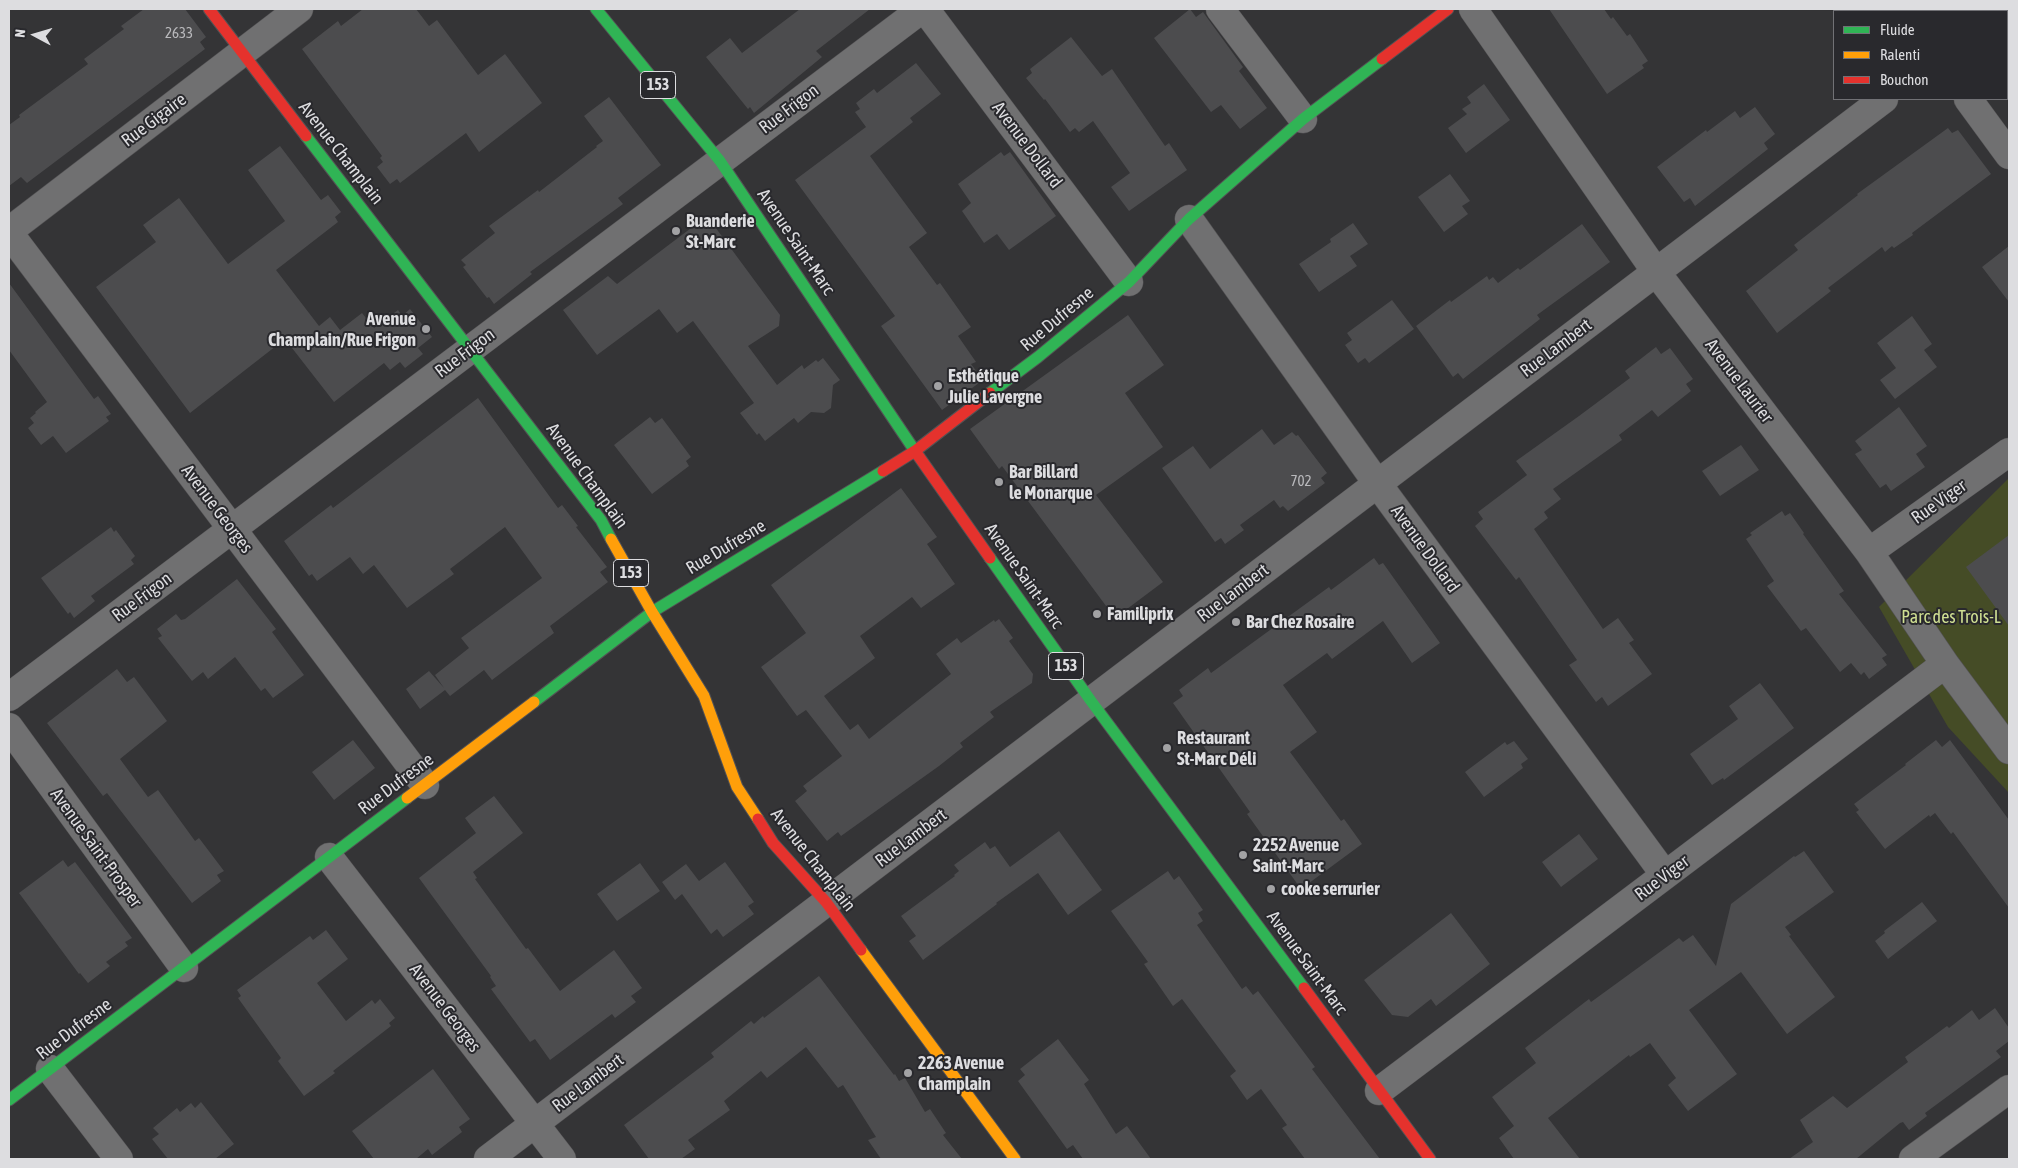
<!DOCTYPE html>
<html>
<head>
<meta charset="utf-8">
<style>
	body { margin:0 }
	#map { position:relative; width:2018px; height:1168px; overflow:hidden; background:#343436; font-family:"Asap Condensed",sans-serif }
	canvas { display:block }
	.frame { position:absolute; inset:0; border:10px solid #dddde0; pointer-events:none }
	.legend { position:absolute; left:1833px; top:10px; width:175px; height:90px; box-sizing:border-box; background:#29292d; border:1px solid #717175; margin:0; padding:6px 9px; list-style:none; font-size:15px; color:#dddde0 }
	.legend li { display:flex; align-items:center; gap:10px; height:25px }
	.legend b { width:25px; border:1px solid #717175 }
	.north { position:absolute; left:10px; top:10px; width:50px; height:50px; -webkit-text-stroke:4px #29292d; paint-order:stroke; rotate:276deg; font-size:14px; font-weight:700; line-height:20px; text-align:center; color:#dddde0 }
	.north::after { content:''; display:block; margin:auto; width:18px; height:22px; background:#dddde0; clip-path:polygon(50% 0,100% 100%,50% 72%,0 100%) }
</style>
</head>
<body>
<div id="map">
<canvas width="2018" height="1168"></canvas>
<div class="frame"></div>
<ul class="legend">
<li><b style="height:6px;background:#30b455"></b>Fluide</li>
<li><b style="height:6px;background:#ff9f0a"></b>Ralenti</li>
<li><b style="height:6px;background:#e5322d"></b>Bouchon</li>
</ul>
<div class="north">N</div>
</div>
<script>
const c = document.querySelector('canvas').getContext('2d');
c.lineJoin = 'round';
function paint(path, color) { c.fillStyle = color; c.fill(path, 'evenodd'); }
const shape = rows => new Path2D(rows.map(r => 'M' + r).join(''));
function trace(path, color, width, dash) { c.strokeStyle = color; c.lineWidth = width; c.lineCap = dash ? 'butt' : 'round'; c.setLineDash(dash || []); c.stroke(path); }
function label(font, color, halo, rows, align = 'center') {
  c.font = font + ' "Asap Condensed",sans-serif'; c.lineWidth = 4; c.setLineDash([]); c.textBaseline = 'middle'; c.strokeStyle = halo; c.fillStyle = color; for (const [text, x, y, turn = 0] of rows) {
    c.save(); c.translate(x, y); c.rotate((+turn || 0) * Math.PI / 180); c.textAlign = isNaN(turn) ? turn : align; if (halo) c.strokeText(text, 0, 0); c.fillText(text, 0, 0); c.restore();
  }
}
const green = shape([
	[2009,478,2009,793,1948,727,1879,607]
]);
const building = shape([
	[144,9,185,9,206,37,200,42,205,49,27,183,21,177,9,186,9,125,20,117,19,115,88,64,84,59,124,29,121,26],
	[363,9,416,9,429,26,437,20,478,75,505,54,542,103,479,152,466,133,400,183,397,179,390,184,377,167,383,162,380,158,382,156,302,49,338,21,341,26],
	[800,9,870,9,816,51,822,57,754,113,750,107,748,109,706,57,730,38,742,53],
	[1190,9,1196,17,1203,12,1243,67,1239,71,1267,108,1240,129,1221,105,1211,112,1154,38],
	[1549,9,1604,9,1611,19,1613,17,1627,36,1630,34,1648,61,1642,65,1644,68,1607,94],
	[1071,37,1102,76,1112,69,1165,146,1169,143,1187,170,1129,211,1111,187,1130,173,1093,121,1079,132,1075,128,1070,132,1045,99,1044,100,1026,78,1032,73,1030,69],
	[916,63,941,94,910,118,913,122,870,156,927,233,909,247,937,285,940,283,971,327,958,336,976,362,971,364,983,380,942,410,881,326,895,316,795,180,866,127,855,112,860,109,856,103,874,89,877,93],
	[1484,84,1510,120,1466,153,1448,128,1467,114,1462,109,1471,103,1467,97],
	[609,97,661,165,618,198,623,204,530,272,532,274,494,304,489,297,487,298,463,267,466,265,461,260,495,233,489,226,538,190,539,192,597,147,596,146,603,141,584,116],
	[1755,107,1775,134,1764,143,1768,149,1695,206,1690,198,1684,202,1657,167,1706,130,1707,132,1735,111,1740,118],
	[1948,128,1952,133,1958,130,1991,174,1912,233,1913,235,1894,248,1892,246,1885,252,1882,247,1828,288,1831,291,1777,333,1746,291,1798,250,1794,245,1858,195,1857,194],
	[280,146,321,200,328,195,341,212,335,217,338,222,276,270,319,326,330,317,340,330,362,313,374,328,398,310,402,316,410,309,432,337,418,348,423,354,405,368,400,362,390,370,384,363,334,402,285,339,190,413,96,287,156,242,143,225,179,198,228,264,285,221,248,170],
	[1001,152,1004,156,1010,152,1056,216,1009,250,997,234,984,243,962,211,971,203,958,184],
	[1450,174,1470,201,1462,206,1468,214,1444,232,1418,197],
	[707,216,780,315,779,326,748,346,777,385,802,365,804,369,816,360,818,362,823,358,840,380,833,385,831,408,824,413,811,412,798,423,794,418,765,441,759,433,757,435,740,413,754,403,693,321,677,333,659,309,597,355,563,310,608,276,617,284],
	[1353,223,1368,244,1350,256,1357,266,1319,292,1299,264,1331,242,1330,239],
	[1582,224,1610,262,1537,315,1540,319,1463,379,1458,373,1453,377,1416,326,1450,300,1451,302,1487,276,1489,280,1493,277,1498,283,1518,268,1520,270],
	[2009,246,2009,302,1982,267],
	[9,283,94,399,98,396,111,414,106,417,109,421,66,453,53,436,41,445,28,428,34,423,30,418,36,413,35,412,47,402,9,350],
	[1392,300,1414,329,1369,363,1365,358,1358,363,1345,345,1352,340,1347,333],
	[1128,315,1164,365,1125,393,1163,447,1096,495,1163,582,1115,618,1002,466,999,469,970,429],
	[1912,316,1932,344,1924,350,1937,367,1895,399,1880,380,1896,368,1877,343],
	[1656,347,1661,354,1670,348,1693,379,1686,384,1691,391,1658,417,1652,410,1619,435,1622,440,1553,489,1561,499,1544,512,1548,518,1534,529,1603,629,1618,618,1634,640,1629,643,1652,674,1608,706,1602,697,1596,702,1569,665,1577,660,1519,577,1516,580,1475,526,1483,519,1478,512,1527,475,1516,461,1579,416,1630,378,1625,371],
	[478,398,558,508,562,505,578,526,576,527,607,567,600,572,608,582,550,626,554,633,492,680,484,670,450,696,445,690,420,709,406,689,429,671,444,688,435,675,469,648,461,638,542,578,505,527,450,569,454,574,407,608,374,565,363,574,350,557,317,581,312,574,309,576,284,541,331,505,333,508],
	[1899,407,1927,446,1916,454,1925,467,1891,491,1886,484,1880,488,1855,454,1862,450,1855,441],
	[650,417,655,423,662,418,691,457,686,461,689,466,652,494,614,445],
	[1262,429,1274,445,1292,432,1296,436,1298,435,1327,473,1321,478,1325,483,1288,511,1283,506,1280,508,1274,500,1240,525,1244,530,1225,544,1221,538,1215,542,1162,468,1193,446,1210,469],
	[1741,445,1759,470,1720,496,1702,471],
	[901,488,937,537,927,544,955,584,921,608,912,597,860,636,875,658,824,696,850,730,858,724,869,739,951,674,936,654,957,638,961,643,994,620,995,622,999,619,1013,638,1009,641,1033,674,1032,683,990,712,994,717,960,743,963,747,939,766,841,836,838,832,827,841,795,801,807,791,803,786,842,756,806,710,797,716,761,667,806,633,771,585],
	[1782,511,1785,516,1790,513,1804,533,1803,534,1844,591,1839,594,1887,655,1882,658,1887,665,1869,679,1864,672,1861,675,1851,663,1840,672,1806,628,1801,631,1767,586,1774,581,1746,539,1752,535,1750,533],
	[111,527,114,532,116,530,135,556,131,560,134,564,91,596,95,601,74,618,70,612,68,614,41,578],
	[2009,535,2009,626,1966,567],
	[1374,558,1379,565,1383,563,1440,643,1412,663,1383,621,1332,659,1327,653,1283,685,1317,732,1290,752,1341,821,1344,819,1362,844,1301,889,1247,814,1250,812,1173,703,1183,696,1179,690,1208,668,1211,673,1329,587,1331,590],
	[237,579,276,629,272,632,304,675,273,698,265,688,261,691,235,657,208,679,203,672,192,681,158,638,162,636,157,629,176,614,181,620,185,619],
	[117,669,127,682,134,677,167,721,120,759,148,797,158,790,195,841,199,838,224,871,217,875,221,881,192,903,107,793,103,796,47,723],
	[1760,683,1794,728,1724,780,1723,778,1712,785,1690,754,1738,719,1729,706],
	[353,740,375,768,334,800,312,772],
	[1936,740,1942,747,1950,740,2009,820,2009,908,1953,832,1951,834,1935,813,1930,817,1929,815,1885,849,1856,812,1859,810,1854,804,1906,765,1905,764],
	[1514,741,1528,759,1521,764,1523,768,1484,797,1465,772,1505,742,1507,745],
	[494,796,523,833,473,872,477,878,475,879,526,949,528,948,560,991,614,950,642,988,631,996,636,1002,615,1018,612,1014,550,1060,535,1039,530,1042,491,989,496,986,490,977,491,976,419,878,476,833,465,818],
	[1059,831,1102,890,1068,915,1038,873,996,903,997,904,923,960,909,941,916,936,901,916,955,876,954,875,959,871,954,865,985,842,990,849,995,846,1010,867],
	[1579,834,1598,859,1561,887,1542,862],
	[1804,851,1834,892,1785,927,1791,935,1789,936,1835,997,1787,1034,1741,972,1689,1010,1737,1074,1688,1111,1668,1085,1676,1078,1650,1043,1630,1057,1629,1055,1548,1118,1580,1159,1514,1159,1499,1138,1514,1126,1492,1097,1536,1063,1525,1048,1589,999,1591,1002,1679,938,1683,942,1693,935,1716,966,1731,904,1794,856,1795,857],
	[63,860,68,867,75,862,132,938,125,942,128,946,106,962,110,966,88,983,80,973,79,974,19,893],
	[725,862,754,902,748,906,754,914,723,937,717,929,711,934,682,894,675,900,662,882,686,864,699,881],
	[640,863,660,891,617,921,597,894],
	[1168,871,1174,880,1179,876,1203,910,1198,913,1203,921,1197,925,1242,989,1246,986,1253,995,1258,991,1315,1067,1312,1069,1380,1159,1305,1159,1282,1128,1287,1125,1261,1089,1247,1100,1230,1076,1236,1071,1182,999,1173,1006,1144,964,1148,962,1111,911],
	[1922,902,1937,921,1888,959,1875,941,1885,933,1884,931],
	[1451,913,1490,964,1436,1006,1431,999,1408,1017,1392,1015,1364,980],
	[326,930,348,959,317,983,346,1021,372,1000,375,1004,380,999,395,1018,389,1023,391,1026,333,1071,335,1073,304,1096,278,1061,281,1058,238,998,241,996,237,990,310,936,313,940],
	[819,976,894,1075,895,1074,899,1081,905,1078,925,1112,930,1109,946,1133,943,1135,962,1159,881,1159,868,1140,876,1137,843,1085,838,1088,806,1047,767,1078,761,1071,724,1101,730,1110,688,1140,695,1149,681,1159,649,1159,624,1125,714,1057,711,1053,751,1021,754,1024,763,1016,764,1018],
	[1995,1008,2009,1028,2009,1041,1996,1051,2001,1057,1925,1113,1927,1116,1909,1130,1903,1122,1900,1123,1856,1159,1789,1159,1813,1142,1800,1120,1833,1096,1847,1108,1908,1062,1905,1057,1947,1026,1949,1028,1972,1010,1979,1020],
	[1058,1039,1089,1080,1084,1084,1116,1134,1127,1126,1151,1159,1083,1159,1073,1145,1067,1149,1018,1081,1025,1075,1020,1069],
	[433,1069,470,1119,459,1127,462,1132,432,1155,428,1149,416,1159,374,1159,352,1131],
	[201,1102,234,1144,215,1159,168,1159,152,1139,159,1134,153,1128,177,1108,180,1112,191,1103,195,1108]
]);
const street = shape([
	[925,9,1129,282],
	[1220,9,1303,119],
	[1473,9,1656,272,1869,552,1945,664,2009,750],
	[1903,9,1905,11],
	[1999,11,2002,9],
	[1968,99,2009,155],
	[1189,219,1377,483,1665,875],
	[9,231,299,9],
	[9,233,425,785],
	[1869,552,2009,452],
	[9,697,922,9],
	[9,727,184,968],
	[329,857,562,1159],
	[50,1069,119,1159],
	[1379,1091,1945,664],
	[488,1159,1884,99],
	[1913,1159,2009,1089]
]);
const fast = shape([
	[596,9,720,161,915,451],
	[306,136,601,520,611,539],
	[990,393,1038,357,1129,282,1189,219,1303,119,1382,59],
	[990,558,1091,701,1304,988],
	[534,702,652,612,883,471],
	[9,1100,407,798]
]);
const slow = shape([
	[611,539,652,612,704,696,737,787,758,819],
	[407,798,534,702],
	[861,950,1015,1159]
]);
const jam = shape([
	[209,9,306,136],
	[1382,59,1448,9],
	[915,451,990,558],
	[883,471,915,451,990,393],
	[758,819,773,843,826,902,861,950],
	[1304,988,1430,1159]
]);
const markers = [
	[676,231,5,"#a2a2a4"],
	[426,329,5,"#a2a2a4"],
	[938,386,5,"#a2a2a4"],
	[999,482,5,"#a2a2a4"],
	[1097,614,5,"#a2a2a4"],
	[1236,622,5,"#a2a2a4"],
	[1167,748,5,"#a2a2a4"],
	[1243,855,5,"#a2a2a4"],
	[1271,889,5,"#a2a2a4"],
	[908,1073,5,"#a2a2a4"]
];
const numberNames = [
	["2633",179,33],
	["702",1301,481]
];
const shields = [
	[658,85,35],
	[631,573,35],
	[1066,666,35]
];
const shieldNames = [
	["153",658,85],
	["153",631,573],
	["153",1066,666]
];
const streetNames = [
	["Rue Frigon",789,109,-37],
	["Rue Gigaire",154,120,-37],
	["Avenue Dollard",1027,145,53],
	["Avenue Champlain",341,153,52],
	["Avenue Saint-Marc",796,242,56],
	["Rue Dufresne",1057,319,-40],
	["Rue Lambert",1556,348,-37],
	["Rue Frigon",465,353,-37],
	["Avenue Laurier",1739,381,53],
	["Avenue Champlain",587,476,54],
	["Rue Viger",1939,502,-35],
	["Avenue Georges",217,509,53],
	["Rue Dufresne",726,547,-31],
	["Avenue Dollard",1425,549,54],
	["Avenue Saint-Marc",1024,576,55],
	["Rue Lambert",1233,593,-37],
	["Rue Frigon",142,597,-37],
	["Rue Dufresne",396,784,-37],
	["Rue Lambert",911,838,-37],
	["Avenue Saint-Prosper",96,848,54],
	["Avenue Champlain",813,860,52],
	["Rue Viger",1662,878,-37],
	["Avenue Saint-Marc",1307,963,54],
	["Avenue Georges",445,1008,53],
	["Rue Dufresne",74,1029,-37],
	["Rue Lambert",588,1083,-37]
];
const poiNames = [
	["Buanderie",686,221],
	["St-Marc",686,242],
	["Avenue",416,319,"right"],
	["Champlain/Rue Frigon",416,340,"right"],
	["Esthétique",948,376],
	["Julie Lavergne",948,397],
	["Bar Billard",1009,472],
	["le Monarque",1009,493],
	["Familiprix",1107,614],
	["Bar Chez Rosaire",1246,622],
	["Restaurant",1177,738],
	["St-Marc Déli",1177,759],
	["2252 Avenue",1253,845],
	["Saint-Marc",1253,866],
	["cooke serrurier",1281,889],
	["2263 Avenue",918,1063],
	["Champlain",918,1084]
];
const parkNames = [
	["Parc des Trois-L",1951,617]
];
paint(green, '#454c26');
paint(building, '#4c4c4e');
trace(street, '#535254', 29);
trace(fast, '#535254', 13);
trace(slow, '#535254', 13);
trace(jam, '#535254', 13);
trace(street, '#707071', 28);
trace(fast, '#30b455', 11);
trace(slow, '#ff9f0a', 11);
trace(jam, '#e5322d', 11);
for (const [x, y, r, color] of markers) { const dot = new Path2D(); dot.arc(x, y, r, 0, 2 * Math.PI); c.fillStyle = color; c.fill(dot); trace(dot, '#29292d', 2); }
label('15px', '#b9b9bc', null, numberNames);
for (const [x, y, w] of shields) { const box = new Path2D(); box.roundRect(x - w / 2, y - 13.5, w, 27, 4); c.fillStyle = '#29292d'; c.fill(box); trace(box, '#dddde0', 1); }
label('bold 16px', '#dddde0', null, shieldNames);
label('18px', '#dddde0', '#29292d', streetNames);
label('bold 18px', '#dddde0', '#29292d', poiNames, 'left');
label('18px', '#cfdf92', '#29292d', parkNames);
</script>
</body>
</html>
